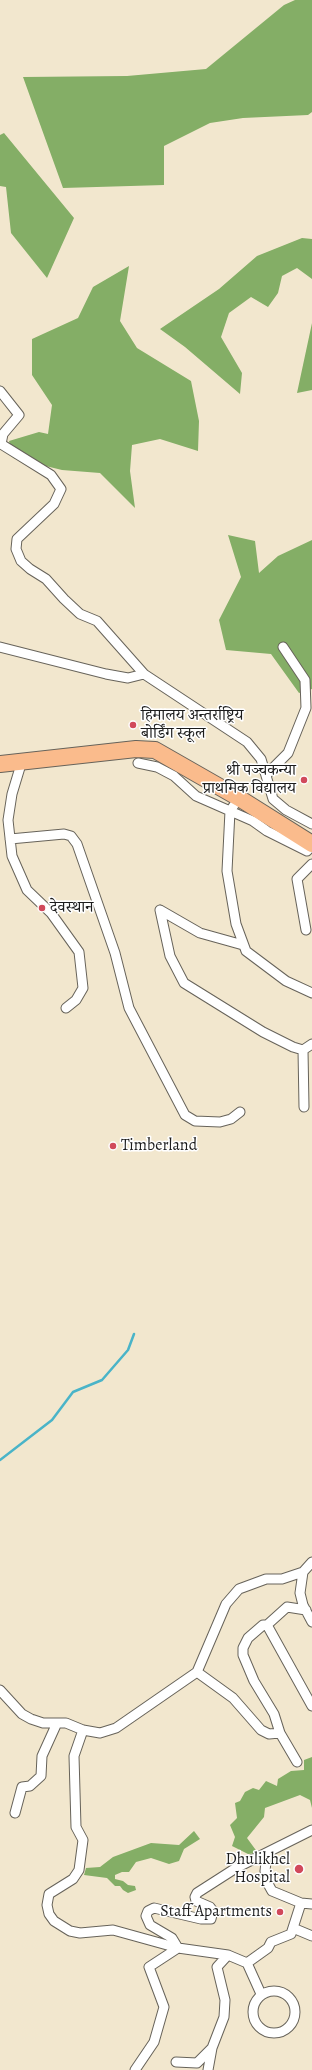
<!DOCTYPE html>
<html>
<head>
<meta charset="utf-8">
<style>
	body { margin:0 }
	canvas { display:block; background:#f2e7ce }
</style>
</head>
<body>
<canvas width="312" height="2070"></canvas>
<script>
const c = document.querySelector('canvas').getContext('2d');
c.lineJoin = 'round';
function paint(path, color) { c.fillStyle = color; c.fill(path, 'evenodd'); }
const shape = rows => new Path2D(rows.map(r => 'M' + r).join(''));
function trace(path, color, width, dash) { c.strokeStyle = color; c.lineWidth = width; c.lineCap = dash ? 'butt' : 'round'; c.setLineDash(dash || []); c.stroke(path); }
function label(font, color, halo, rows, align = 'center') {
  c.font = font + ' Alegreya,"Noto Serif Devanagari",serif'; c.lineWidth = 3; c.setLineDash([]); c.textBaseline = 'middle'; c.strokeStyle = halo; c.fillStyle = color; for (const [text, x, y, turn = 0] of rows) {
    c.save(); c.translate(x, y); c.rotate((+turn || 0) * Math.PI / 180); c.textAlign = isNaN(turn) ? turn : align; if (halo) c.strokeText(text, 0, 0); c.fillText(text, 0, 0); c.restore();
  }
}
const forest = shape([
	[295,0,312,0,312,112,308,115,243,118,210,123,164,146,164,185,63,188,23,77,127,76,206,69,284,5],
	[4,133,74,218,47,278,11,233,6,187,0,186,0,135],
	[302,238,312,239,312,279,297,268,282,276,278,293,268,307,251,297,229,313,221,337,242,373,240,394,185,347,160,329,219,289,257,256],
	[129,266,120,321,137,348,191,381,199,421,198,451,160,439,132,445,130,471,135,508,100,473,62,470,13,458,9,441,39,432,48,434,52,405,32,375,32,339,78,318,93,287],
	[312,323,312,390,297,393],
	[228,535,255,541,259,573,278,556,312,540,312,689,299,693,271,654,226,650,219,620,241,577],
	[312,1757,312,1808,310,1800,300,1795,265,1808,264,1817,247,1838,258,1853,248,1854,232,1846,235,1837,230,1825,237,1818,235,1803,240,1801,245,1792,253,1788,259,1790,266,1781,277,1786,278,1779,291,1771,304,1770,304,1760],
	[194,1831,200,1839,184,1849,179,1861,169,1864,151,1858,136,1862,129,1872,122,1872,115,1875,115,1879,123,1881,128,1885,135,1886,136,1890,128,1893,123,1890,120,1886,115,1886,107,1878,84,1875,86,1868,100,1867,113,1857,151,1843,179,1845]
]);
const stream = shape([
	[0,1460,52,1420,73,1392,102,1380,128,1350,134,1334]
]);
const street = shape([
	[0,391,19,415,3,434,1,444,51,475,61,489,54,504,17,539,16,549,21,561,30,569,46,579,64,599,80,614,97,621,144,674,247,742,261,759,273,799,286,810,312,824],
	[0,647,106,674,128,678,144,674],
	[22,761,12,794,8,820,12,856,27,890,51,913,79,952,83,988,76,1000,66,1008],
	[138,763,157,767,174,776,196,796,253,821,267,831,307,851,312,846],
	[267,774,288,753,306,708,305,680,283,647],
	[239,798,230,811,227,871,236,924,246,951,286,981,312,993],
	[10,839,64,834,71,836,77,844,115,953,129,1008,185,1115,195,1121,220,1122,231,1119,240,1112],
	[160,910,170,956,184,983,263,1032,293,1047,303,1050],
	[160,910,200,933,243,945],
	[306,930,297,879,312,864],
	[304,1107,303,1050,312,1044],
	[303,1572,300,1593,303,1605,312,1622],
	[267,1625,312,1706],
	[197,1672,233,1698,261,1730,269,1734,280,1733],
	[0,1690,22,1714,31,1719,43,1723,66,1723,83,1730,100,1733,116,1728,197,1672,226,1604,239,1589,266,1579,282,1579,303,1572,312,1562],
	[83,1730,74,1756,76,1827,83,1840,79,1870,73,1879,49,1894,47,1905,49,1914,54,1921,70,1931,80,1933,113,1930,178,1948],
	[297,1762,280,1733,274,1714,254,1681,243,1655,243,1648,248,1638,263,1625,267,1625,287,1607,306,1610],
	[15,1813,22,1787,30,1786,41,1776,42,1756,57,1723],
	[267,1853,265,1871,267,1882,272,1891,301,1903,312,1904],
	[293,1928,312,1936],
	[247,1963,268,1948,271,1942,291,1934,301,1903],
	'253 2012a21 21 0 1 1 42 0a21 21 0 1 1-42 0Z',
	[261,1994,247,1963,228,1955,178,1948,172,1938,150,1925,146,1916,148,1911,154,1908,201,1919,211,1919,213,1911,210,1907,196,1901,195,1897,197,1893,236,1868,312,1830],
	[176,2062,197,2063,212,2048],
	[135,2070,154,2042,164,2007,149,1967,178,1948],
	[208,2070,212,2048,224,2017,225,2000,217,1967,228,1955]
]);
const highway = shape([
	[0,764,136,749,155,750,239,798,312,844]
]);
const markers = [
	[133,725,4,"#d1495b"],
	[304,780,4,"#d1495b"],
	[42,908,4,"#d1495b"],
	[113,1146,4,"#d1495b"],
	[299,1869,5,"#d1495b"],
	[280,1912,4,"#d1495b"]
];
const poiNames = [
	["हिमालय अन्तर्राष्ट्रिय",141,716],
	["बोर्डिंग स्कूल",141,734],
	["श्री पञ्चकन्या",296,771,"right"],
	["प्राथमिक विद्यालय",296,789,"right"],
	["देवस्थान",50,908],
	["Timberland",121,1146],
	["Dhulikhel",290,1860,"right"],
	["Hospital",290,1878,"right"],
	["Staff Apartments",272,1912,"right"]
];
paint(forest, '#84ae66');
trace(stream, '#4ab4c8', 2.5);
trace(street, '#67635a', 11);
trace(highway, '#67635a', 18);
trace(street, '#fff', 9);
trace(highway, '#fabb8c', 16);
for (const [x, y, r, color] of markers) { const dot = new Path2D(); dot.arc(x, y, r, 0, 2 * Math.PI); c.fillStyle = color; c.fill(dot); trace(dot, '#fff', 1.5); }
label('16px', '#1c1c1c', '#fff', poiNames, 'left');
</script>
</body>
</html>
